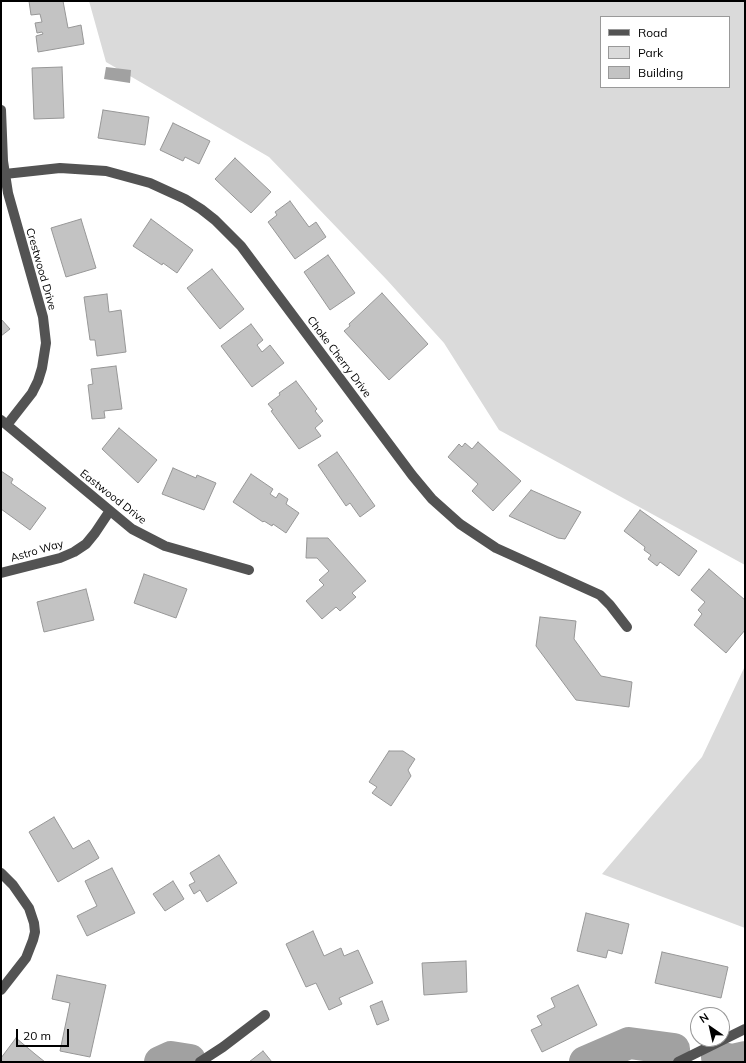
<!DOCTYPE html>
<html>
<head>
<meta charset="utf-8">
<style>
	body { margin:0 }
	#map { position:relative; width:746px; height:1063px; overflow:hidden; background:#fff; font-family:Mulish,sans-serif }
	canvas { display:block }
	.frame { position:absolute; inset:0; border:2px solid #000; pointer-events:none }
	.legend { position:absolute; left:600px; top:16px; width:130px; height:72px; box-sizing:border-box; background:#fff; border:1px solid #999; margin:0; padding:5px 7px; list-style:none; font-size:12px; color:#000 }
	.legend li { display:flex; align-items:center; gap:8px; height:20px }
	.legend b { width:20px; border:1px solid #999 }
	.north { position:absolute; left:690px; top:1007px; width:40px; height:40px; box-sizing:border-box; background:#fff; border:1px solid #999; border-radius:50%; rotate:326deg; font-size:11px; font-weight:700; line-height:16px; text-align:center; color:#000 }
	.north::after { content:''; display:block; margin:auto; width:14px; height:18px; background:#000; clip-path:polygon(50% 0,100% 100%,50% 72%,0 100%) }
	.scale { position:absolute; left:16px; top:1029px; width:53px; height:18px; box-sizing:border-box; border:2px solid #000; border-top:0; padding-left:5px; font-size:12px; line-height:14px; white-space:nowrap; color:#000; -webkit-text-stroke:3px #fff; paint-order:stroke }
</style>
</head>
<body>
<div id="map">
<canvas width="746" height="1063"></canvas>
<div class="frame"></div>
<ul class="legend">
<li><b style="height:5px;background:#535353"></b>Road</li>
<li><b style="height:11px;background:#dadada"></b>Park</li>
<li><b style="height:11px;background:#c3c3c3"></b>Building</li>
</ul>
<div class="north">N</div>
<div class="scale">20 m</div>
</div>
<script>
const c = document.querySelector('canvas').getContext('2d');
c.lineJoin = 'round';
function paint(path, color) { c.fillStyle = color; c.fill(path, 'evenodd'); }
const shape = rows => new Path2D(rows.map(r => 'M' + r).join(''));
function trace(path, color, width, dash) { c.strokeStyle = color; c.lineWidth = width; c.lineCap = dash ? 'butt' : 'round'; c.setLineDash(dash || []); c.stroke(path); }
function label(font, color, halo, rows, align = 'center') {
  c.font = font + ' Mulish,sans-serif'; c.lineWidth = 3; c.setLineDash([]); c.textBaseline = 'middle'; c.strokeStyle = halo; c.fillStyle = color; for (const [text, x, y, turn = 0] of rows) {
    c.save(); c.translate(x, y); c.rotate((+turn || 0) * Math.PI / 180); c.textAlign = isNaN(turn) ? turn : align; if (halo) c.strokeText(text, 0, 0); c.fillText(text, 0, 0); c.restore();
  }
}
const green = shape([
	[89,1,745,1,745,565,499,430,444,343,387,280,269,157,106,62],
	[601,17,729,17,729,87,601,87],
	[745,666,745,928,602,874,702,757]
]);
const water = shape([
	[106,67,131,70,130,83,104,79]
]);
const river = shape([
	[717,1057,732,1060,745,1057],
	[160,1062,171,1057,190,1060],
	[585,1062,629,1043,674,1049]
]);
const building = shape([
	[29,1,63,1,68,28,81,25,84,44,38,52,36,36,43,34,42,32,37,33,35,23,42,22,40,14,31,15,29,1],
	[62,67,64,118,34,119,32,68,62,67],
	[103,110,149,117,145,145,98,138,103,110],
	[173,123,210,141,199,164,185,157,183,161,160,150,173,123],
	[235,158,271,192,251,213,215,179,235,158],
	[290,201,309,227,316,222,326,237,295,259,268,222,277,215,275,212,290,201],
	[81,219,96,268,66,277,51,228,81,219],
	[151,219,193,250,177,273,163,263,162,265,133,246,151,219],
	[328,255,355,293,330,310,304,272,328,255],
	[212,269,244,309,220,329,187,288,212,269],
	[382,293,428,344,389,380,344,331,350,326,349,324,382,293],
	[107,294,109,312,121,310,126,352,97,356,95,340,90,340,84,297,107,294],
	[1,319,10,329,1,336,1,319],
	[251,324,263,340,257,345,262,352,270,345,284,363,252,387,221,346,251,324],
	[116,366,122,409,104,411,105,418,92,419,88,385,93,384,91,369,116,366],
	[296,381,317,409,315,411,323,421,315,428,321,436,299,449,271,411,273,410,268,404,280,395,279,393,296,381],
	[119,428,157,460,138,483,102,449,119,428],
	[478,442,521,481,493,511,472,491,478,484,448,457,459,444,462,447,465,443,472,449,478,442],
	[337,452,375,506,360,517,350,503,346,506,318,465,337,452],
	[173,468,196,478,197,475,216,483,204,510,162,494,173,468],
	[1,471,13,479,11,483,46,508,30,530,1,509,1,471],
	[251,474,273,489,270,494,276,498,279,493,288,499,286,504,299,513,286,533,273,524,272,526,264,521,263,522,233,502,251,474],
	[531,490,581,512,565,539,558,538,509,516,531,490],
	[640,510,697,551,679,576,660,562,657,566,648,559,651,555,644,550,645,547,624,531,640,510],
	[307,538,328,538,366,581,352,593,356,597,340,611,336,607,322,619,306,601,324,585,319,580,329,571,317,558,306,558,307,538],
	[709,569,745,600,745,630,726,653,694,625,702,614,698,610,705,602,691,590,709,569],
	[144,574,187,589,176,618,134,603,144,574],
	[86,589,94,620,44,632,37,602,86,589],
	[540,617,576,621,574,639,601,676,632,682,629,707,576,700,536,646,540,617],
	[389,751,403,751,415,759,408,770,411,776,391,806,372,793,377,787,369,782,389,751],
	[54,817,73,849,89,840,99,858,58,882,29,832,54,817],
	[219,855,237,883,207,902,200,890,194,894,189,885,195,882,190,873,219,855],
	[112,868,135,913,87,936,77,916,97,906,85,881,112,868],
	[173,881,184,899,165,911,153,894,173,881],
	[586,913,629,924,622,954,608,950,606,958,577,951,586,913],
	[313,931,324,956,341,948,344,956,358,950,373,983,339,998,342,1004,329,1010,316,983,306,987,286,944,313,931],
	[662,952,728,967,721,998,655,983,662,952],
	[466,961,467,992,424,995,422,963,466,961],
	[57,975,106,985,90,1057,60,1051,70,1003,52,999,57,975],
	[578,985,597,1025,542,1052,531,1030,542,1025,537,1016,555,1007,551,998,578,985],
	[382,1001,389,1020,377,1025,370,1006,382,1001],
	[16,1038,35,1054,45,1062,1,1062,1,1058,16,1038],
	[263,1051,272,1062,249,1062,263,1051]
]);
const minor = shape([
	[1,110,3,161,8,193,43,317,46,343,42,368,38,381,32,393,7,425],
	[5,174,60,168,106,171,150,183,185,199,201,209,215,220,241,246,412,475,432,499,460,524,496,548,600,595,610,605,627,627],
	[1,420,132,529,165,546,249,570],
	[1,573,60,558,74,552,86,544,95,533,109,512],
	[1,873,13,885,29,908,34,923,35,932,33,940,26,958,1,990],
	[200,1062,223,1047,265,1015],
	[678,1062,745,1029]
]);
const streetNames = [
	["Crestwood Drive",41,269,74],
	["Choke Cherry Drive",339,357,53],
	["Eastwood Drive",113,497,38],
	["Astro Way",37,551,-16]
];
paint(green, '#dadada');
paint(water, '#a1a1a1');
trace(river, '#a1a1a1', 32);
paint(building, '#c3c3c3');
trace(building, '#979797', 1);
trace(minor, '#535353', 10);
label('11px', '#000', '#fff', streetNames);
</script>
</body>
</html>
